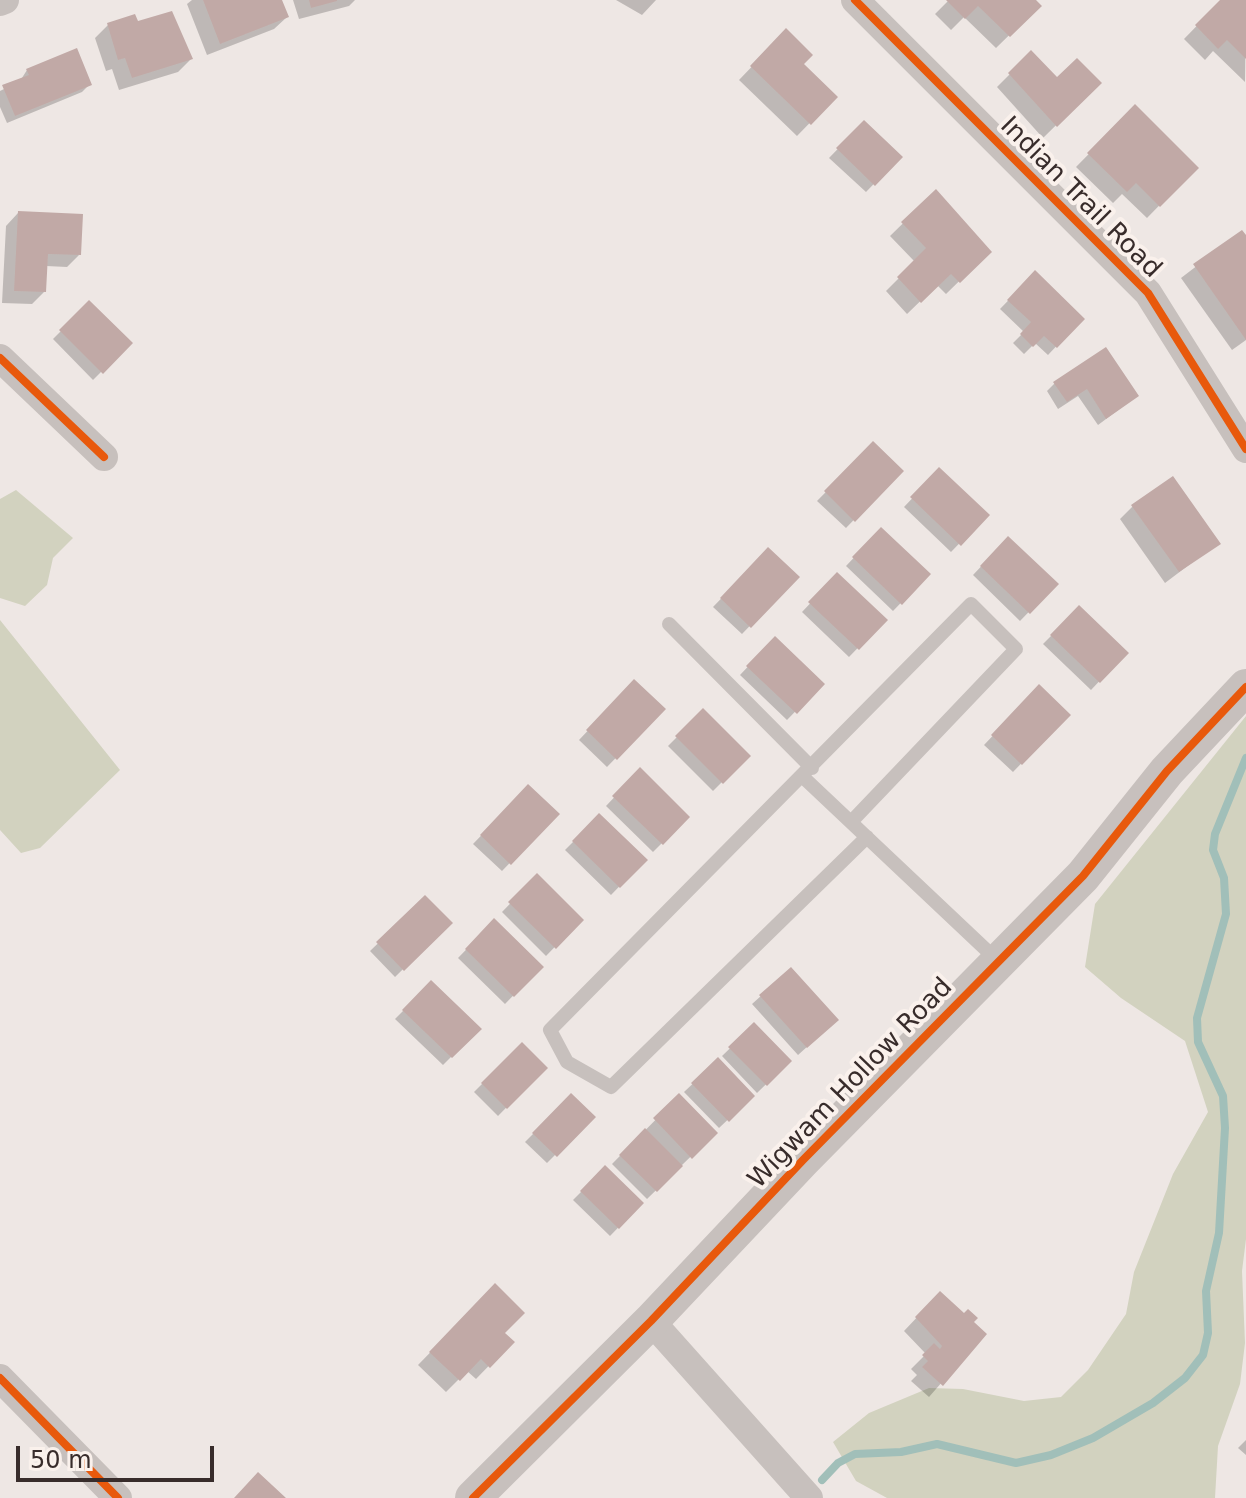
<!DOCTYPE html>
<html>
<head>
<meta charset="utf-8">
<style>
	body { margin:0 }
	#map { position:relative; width:1246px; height:1498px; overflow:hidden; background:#eee7e4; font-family:"DejaVu Sans",sans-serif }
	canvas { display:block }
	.scale { position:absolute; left:16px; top:1446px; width:198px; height:36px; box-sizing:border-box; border:4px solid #382c2b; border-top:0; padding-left:10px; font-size:24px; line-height:28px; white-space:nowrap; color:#382c2b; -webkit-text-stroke:6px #faf1ec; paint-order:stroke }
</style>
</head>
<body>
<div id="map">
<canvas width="1246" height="1498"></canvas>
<div class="scale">50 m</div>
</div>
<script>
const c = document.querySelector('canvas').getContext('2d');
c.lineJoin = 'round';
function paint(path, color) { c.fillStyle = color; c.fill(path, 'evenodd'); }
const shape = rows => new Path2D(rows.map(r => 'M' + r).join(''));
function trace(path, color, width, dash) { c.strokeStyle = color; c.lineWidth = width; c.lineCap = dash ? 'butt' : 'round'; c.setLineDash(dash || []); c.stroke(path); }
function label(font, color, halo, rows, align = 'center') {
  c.font = font + ' "DejaVu Sans",sans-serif'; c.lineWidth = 8; c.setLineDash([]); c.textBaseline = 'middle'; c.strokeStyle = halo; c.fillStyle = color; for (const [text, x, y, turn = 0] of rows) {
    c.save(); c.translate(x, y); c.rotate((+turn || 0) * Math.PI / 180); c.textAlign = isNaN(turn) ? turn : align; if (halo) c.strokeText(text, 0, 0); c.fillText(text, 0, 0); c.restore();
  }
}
const green = shape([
	[16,490,73,538,53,558,47,585,25,606,0,598,0,499],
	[0,620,120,770,40,848,21,853,0,830],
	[1246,716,1246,1239,1242,1271,1245,1343,1240,1384,1218,1446,1215,1498,887,1498,856,1481,833,1442,869,1413,929,1388,963,1389,1024,1401,1061,1397,1088,1370,1126,1314,1134,1272,1173,1174,1208,1112,1185,1041,1121,998,1085,967,1095,904]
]);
const shadow = shape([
	[192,0,280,0,287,17,274,29,207,55,187,4],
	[293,0,355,0,349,6,299,19],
	[616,0,656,0,642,15],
	[949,0,1033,0,1039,6,996,48,964,17,951,30,935,14],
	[1222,0,1246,0,1245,82,1213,51,1205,60,1184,39],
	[134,17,136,24,191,59,178,72,119,90,112,69,106,71,95,38,108,25],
	[786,31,801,64,835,97,797,136,739,80],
	[1031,53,1057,80,1099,83,1043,138,997,87],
	[27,70,90,84,82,92,7,123,0,107,0,91,20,81],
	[1135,107,1196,168,1147,218,1122,194,1113,203,1076,167],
	[864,122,900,157,866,192,829,158],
	[935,192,989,252,946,294,937,285,907,314,886,291,915,262,890,236],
	[18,213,79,255,67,267,46,266,44,292,32,304,2,303,6,226],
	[1241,232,1246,239,1246,340,1232,350,1181,278],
	[1035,273,1082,319,1048,355,1035,343,1024,354,1013,343,1024,332,1000,309],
	[89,303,130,343,93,380,53,339],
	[1055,383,1137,396,1098,425,1078,396,1058,409,1047,391],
	[873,444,901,471,846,528,817,501],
	[939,470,987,515,951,552,904,507],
	[1133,506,1218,543,1165,583,1120,519],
	[881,529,928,575,893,611,846,566],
	[1008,538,1056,584,1020,621,973,575],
	[768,550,797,577,742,634,713,607],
	[837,575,885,620,849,657,802,612],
	[1079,608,1126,653,1091,690,1043,644],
	[775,638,822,684,787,720,740,675],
	[634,682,663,709,607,767,579,740],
	[1039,687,1068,715,1013,772,984,745],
	[703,711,748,756,713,791,668,746],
	[640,770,688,817,653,852,606,806],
	[528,787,557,814,502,871,473,844],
	[599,816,645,860,611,895,565,850],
	[537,876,581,920,546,956,502,912],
	[425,898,450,923,395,977,370,951],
	[494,921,541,967,505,1004,458,958],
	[791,969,828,1028,798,1055,752,1004],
	[431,983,479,1029,443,1065,395,1019],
	[754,1025,790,1061,757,1093,722,1056],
	[522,1044,545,1068,498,1116,474,1092],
	[718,1060,753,1096,719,1128,684,1092],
	[571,1096,593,1117,547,1163,525,1142],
	[679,1096,715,1133,647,1199,612,1164],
	[605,1168,642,1203,610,1236,573,1200],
	[495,1286,502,1333,512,1342,476,1379,467,1371,446,1392,418,1365],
	[940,1293,984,1334,929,1397,911,1381,917,1375,911,1369,926,1354,904,1331],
	[1246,1440,1246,1455,1238,1448]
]);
const stream = shape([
	[822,1480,838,1463,855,1454,901,1452,937,1444,1016,1463,1051,1455,1093,1438,1153,1403,1185,1378,1203,1355,1208,1333,1206,1291,1219,1233,1225,1128,1223,1096,1198,1042,1197,1018,1226,914,1224,878,1213,850,1215,834,1246,758]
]);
const building = shape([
	[203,0,282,0,289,17,220,44],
	[309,0,337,0,337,1,311,8],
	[946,0,1036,0,1042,6,1010,37,978,6,965,19],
	[1220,0,1246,0,1246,59,1227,40,1218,49,1195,25],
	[172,11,193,59,132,78,125,58,118,60,107,23,135,14,138,21],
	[786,28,813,55,804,64,838,97,811,125,750,66],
	[77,48,92,85,15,116,2,85,29,75,26,69],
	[1031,50,1057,77,1077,58,1102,83,1057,127,1008,73],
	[1135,104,1199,168,1160,207,1136,183,1127,192,1087,153],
	[864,120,903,157,875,186,836,148],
	[936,189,992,252,960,283,951,274,921,303,897,277,926,248,901,222],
	[18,211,83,214,81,255,48,254,46,292,14,291],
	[1242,230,1246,235,1246,340,1193,264],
	[1035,270,1085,319,1057,348,1044,336,1033,347,1020,334,1031,322,1007,300],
	[89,300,133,343,103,374,59,330],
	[1106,347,1139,396,1106,419,1087,389,1067,402,1053,382],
	[873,441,904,471,855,522,824,491],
	[939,467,990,515,961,546,910,497],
	[1173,476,1221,544,1179,572,1131,505],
	[881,527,931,574,902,605,852,557],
	[1008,536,1059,584,1030,614,980,566],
	[768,547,800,577,751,628,720,598],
	[837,572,888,620,859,650,808,602],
	[1079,605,1129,653,1100,683,1050,635],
	[775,636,825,684,797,714,746,666],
	[634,679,666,709,617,760,586,730],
	[1039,684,1071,715,1022,765,991,735],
	[703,708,751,756,723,784,675,736],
	[640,767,690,817,663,845,612,796],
	[528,784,560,814,511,865,480,835],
	[599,813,648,860,620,888,572,841],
	[537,873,584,920,556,949,508,902],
	[425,895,453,923,404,971,376,942],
	[494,918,544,967,514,997,465,949],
	[791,967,839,1020,807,1048,759,995],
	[431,980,482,1029,452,1058,402,1010],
	[754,1022,792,1061,767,1086,728,1047],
	[522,1042,548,1068,507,1109,481,1083],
	[718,1057,755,1096,729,1122,691,1083],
	[571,1093,596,1117,557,1157,532,1133],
	[679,1093,718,1133,692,1159,653,1118],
	[645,1128,683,1166,657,1192,619,1155],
	[605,1165,644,1203,619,1229,580,1191],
	[495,1283,525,1313,505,1333,515,1342,490,1368,481,1359,460,1381,429,1352],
	[940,1291,964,1313,968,1309,978,1318,974,1322,987,1334,943,1386,922,1367,928,1361,922,1355,934,1343,940,1349,942,1346,915,1317],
	[258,1472,286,1498,234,1498]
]);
const service = shape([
	[669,624,812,768],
	[803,777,998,961],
	[851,822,1016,649,971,604,550,1030,567,1062,611,1087,867,837]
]);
const minor = shape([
	[855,0,1148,293,1246,449],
	[0,2,5,0],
	[0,358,104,457],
	[651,1321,809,1498],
	[0,1378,118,1498]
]);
const tertiary = shape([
	[473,1498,651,1321,803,1160,1083,876,1167,771,1246,687]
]);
const cycleway = shape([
	[855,0,1148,293,1246,449],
	[0,358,104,457],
	[0,1378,118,1498],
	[473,1498,651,1321,803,1160,1083,876,1167,771,1246,687]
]);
const streetNames = [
	["Indian Trail Road",1080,198,45],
	["Wigwam Hollow Road",851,1084,-46]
];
paint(green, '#d2d2bf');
paint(shadow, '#0003');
trace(stream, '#a1bfb9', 8);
paint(building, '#c1a9a6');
trace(service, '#c7c0bd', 14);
trace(minor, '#c7c0bd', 28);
trace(tertiary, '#c7c0bd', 36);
trace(cycleway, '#e8590c', 8);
label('26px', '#382c2b', '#faf1ec', streetNames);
</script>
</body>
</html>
